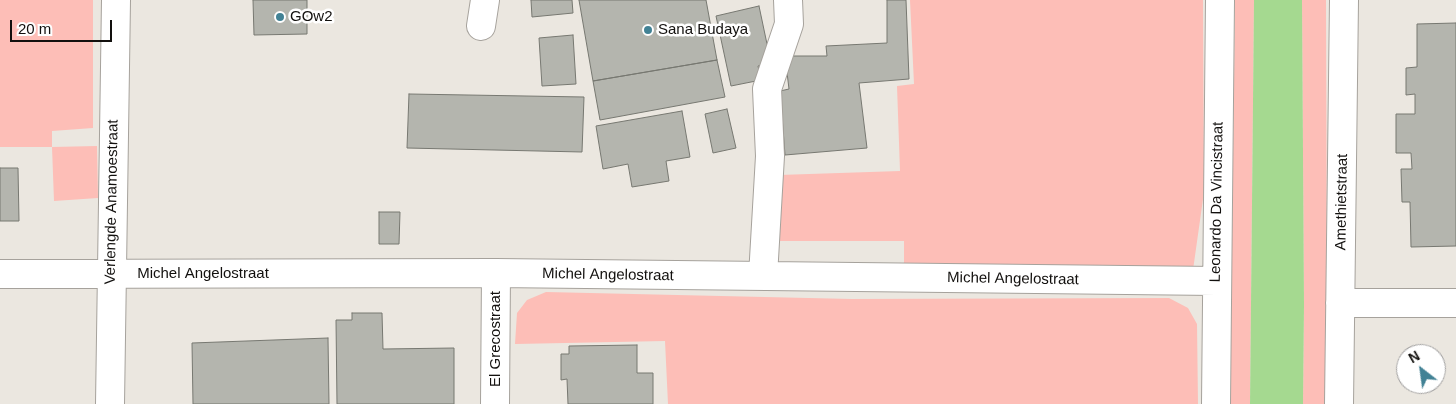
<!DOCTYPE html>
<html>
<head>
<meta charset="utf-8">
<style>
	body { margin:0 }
	#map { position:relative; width:1456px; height:404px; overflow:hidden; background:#ebe7e0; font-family:Helvetica,sans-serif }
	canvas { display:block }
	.north { position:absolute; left:1396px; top:344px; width:50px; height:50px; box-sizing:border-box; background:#fff; border:1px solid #a09f9f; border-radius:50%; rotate:330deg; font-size:14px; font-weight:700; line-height:20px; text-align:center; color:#12100e }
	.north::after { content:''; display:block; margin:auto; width:18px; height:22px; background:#428295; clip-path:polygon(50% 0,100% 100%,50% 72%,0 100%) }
	.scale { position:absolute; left:10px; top:20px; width:102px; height:22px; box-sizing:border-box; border:2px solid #12100e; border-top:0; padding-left:6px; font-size:15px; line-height:18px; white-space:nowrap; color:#12100e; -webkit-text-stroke:4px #fff; paint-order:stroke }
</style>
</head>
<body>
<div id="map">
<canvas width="1456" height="404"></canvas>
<div class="north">N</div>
<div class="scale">20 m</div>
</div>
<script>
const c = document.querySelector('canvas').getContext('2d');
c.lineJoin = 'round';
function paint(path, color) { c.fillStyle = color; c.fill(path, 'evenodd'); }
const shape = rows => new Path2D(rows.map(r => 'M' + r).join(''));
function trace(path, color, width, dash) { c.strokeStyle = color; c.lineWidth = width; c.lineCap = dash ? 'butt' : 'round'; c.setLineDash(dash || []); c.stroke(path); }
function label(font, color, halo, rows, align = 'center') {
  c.font = font + ' Helvetica,sans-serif'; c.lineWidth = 5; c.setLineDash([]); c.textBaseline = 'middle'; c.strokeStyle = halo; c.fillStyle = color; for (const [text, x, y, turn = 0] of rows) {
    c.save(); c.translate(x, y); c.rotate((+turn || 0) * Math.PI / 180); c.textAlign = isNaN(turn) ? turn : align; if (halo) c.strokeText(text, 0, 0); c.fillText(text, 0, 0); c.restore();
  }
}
const green = shape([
	[0,0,93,0,93,128,52,131,52,147,97,146,98,198,54,201,52,147,0,147],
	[910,0,1203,0,1204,192,1193,270,904,267,904,241,775,241,779,175,900,171,897,86,914,84],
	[1235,0,1254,0,1250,404,1230,404],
	[1302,0,1326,0,1327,304,1325,404,1303,404,1304,305],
	[546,292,852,299,1169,298,1188,308,1197,324,1198,404,668,404,665,341,515,344,517,313,527,300]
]);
const water = shape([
	[1254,0,1302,0,1304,305,1303,404,1250,404]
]);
const building = shape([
	[253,0,307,0,307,34,254,35,253,0],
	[531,0,572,0,573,13,532,17,531,0],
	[579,0,706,0,717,60,593,81,579,0],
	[887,0,906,0,909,79,859,83,867,148,785,155,780,91,789,89,785,56,827,56,826,46,887,43,887,0],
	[759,6,771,63,758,66,761,80,731,86,716,16,759,6],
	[1456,23,1456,246,1411,247,1410,202,1402,202,1401,169,1412,169,1411,153,1396,153,1396,114,1415,114,1415,94,1406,95,1406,68,1417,67,1417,24,1456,23],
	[573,35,576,84,542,86,539,38,573,35],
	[717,60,725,97,600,120,593,81,717,60],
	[409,94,584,97,582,152,407,148,409,94],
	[727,109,736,148,713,153,705,114,727,109],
	[682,111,690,157,666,161,669,181,632,187,628,164,603,169,596,126,682,111],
	[0,168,18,168,19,221,0,221,0,168],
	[379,212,400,212,399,244,379,244,379,212],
	[352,313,382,313,383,349,454,348,454,404,337,404,336,320,352,320,352,313],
	[328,338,329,404,193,404,192,343,328,338],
	[637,345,637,373,653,373,653,404,568,404,567,379,561,380,561,354,569,354,569,346,637,345]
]);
const minor = shape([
	[481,26,485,0],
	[0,274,496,273,1216,281],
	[763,276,770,156,767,89,789,24,788,0],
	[1340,303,1456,303],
	[110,404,116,0],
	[495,404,496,273],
	[1216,404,1220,0],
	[1339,404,1344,0]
]);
const markers = [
	[280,17,5,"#428295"],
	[648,30,5,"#428295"]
];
const poiNames = [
	["GOw2",290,17],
	["Sana Budaya",658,30]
];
const streetNames = [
	["Verlengde Anamoestraat",112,202,-89],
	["Leonardo Da Vincistraat",1217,202,-89],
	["Amethietstraat",1342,202,-89],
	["Michel Angelostraat",203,274],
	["Michel Angelostraat",608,275,1],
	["Michel Angelostraat",1013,279,1],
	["El Grecostraat",496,339,-90]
];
paint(green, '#fdbeb7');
paint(water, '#a5d990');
paint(building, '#b4b5ae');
trace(building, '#777871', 1);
trace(minor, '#a6a29c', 30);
trace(minor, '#fff', 28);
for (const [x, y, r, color] of markers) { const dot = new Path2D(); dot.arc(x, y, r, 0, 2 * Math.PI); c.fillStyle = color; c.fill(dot); trace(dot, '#fff', 2); }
label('15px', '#12100e', '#fff', poiNames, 'left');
label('15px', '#12100e', '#fff', streetNames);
</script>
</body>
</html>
